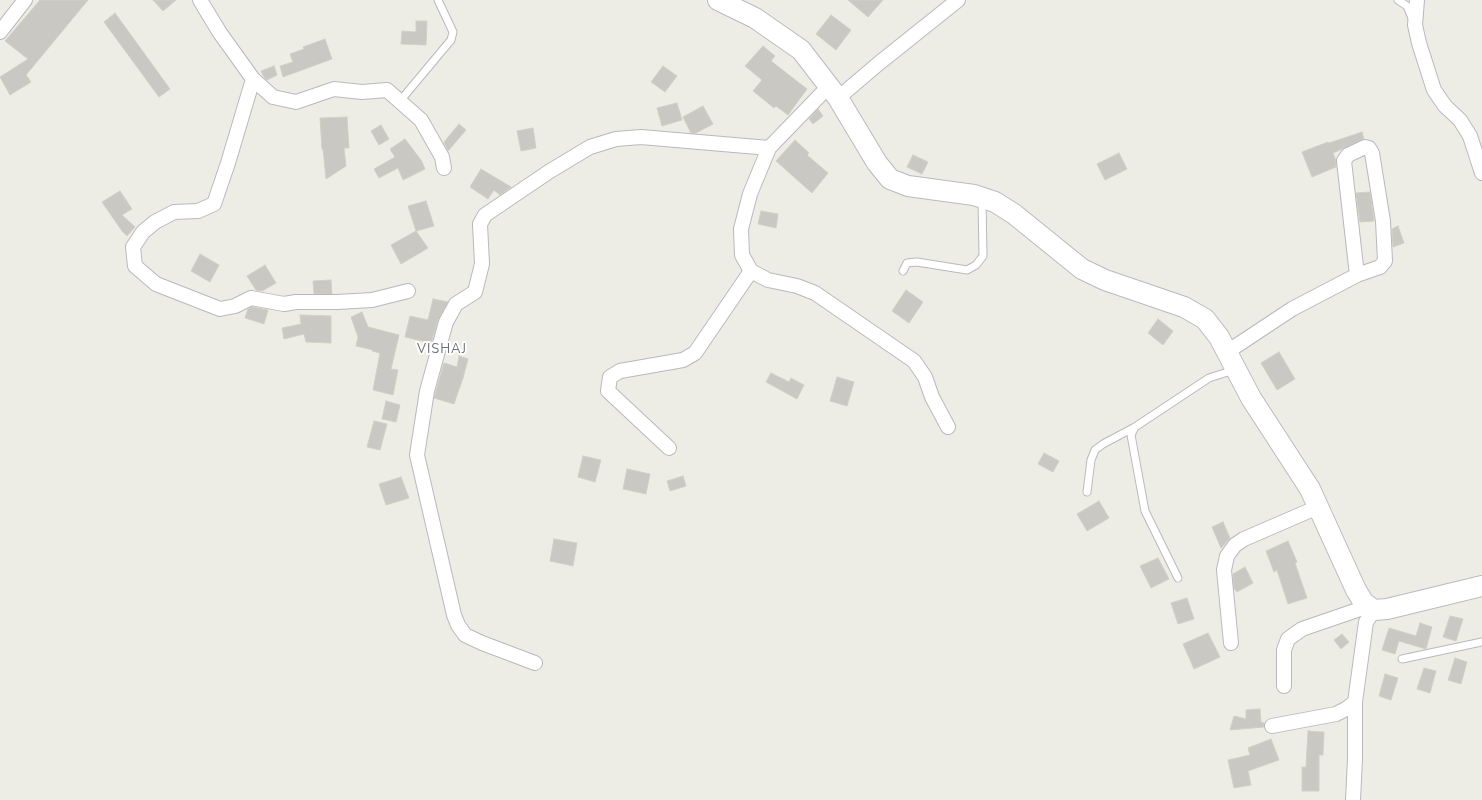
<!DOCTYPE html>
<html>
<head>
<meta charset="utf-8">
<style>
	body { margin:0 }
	canvas { display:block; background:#eeede5 }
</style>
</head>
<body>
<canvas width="1482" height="800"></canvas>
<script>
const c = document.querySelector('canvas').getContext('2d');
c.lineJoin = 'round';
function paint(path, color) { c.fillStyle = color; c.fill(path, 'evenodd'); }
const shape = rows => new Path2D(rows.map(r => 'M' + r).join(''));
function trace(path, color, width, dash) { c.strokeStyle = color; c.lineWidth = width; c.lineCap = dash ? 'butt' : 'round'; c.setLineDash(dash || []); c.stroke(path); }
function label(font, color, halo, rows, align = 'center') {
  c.font = font + ' "Nunito Sans",sans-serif'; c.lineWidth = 4; c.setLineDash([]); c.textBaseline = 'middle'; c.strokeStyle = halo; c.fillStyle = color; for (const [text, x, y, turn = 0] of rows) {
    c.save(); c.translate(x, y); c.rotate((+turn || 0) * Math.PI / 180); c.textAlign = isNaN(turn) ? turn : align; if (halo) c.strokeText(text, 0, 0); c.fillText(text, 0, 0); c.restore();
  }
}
const building = shape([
	[40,0,88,0,26,75,31,82,10,95,0,77,28,59,5,41,40,0],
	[153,0,176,0,163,11,153,0],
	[848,0,883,0,868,17,848,0],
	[115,13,170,89,159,97,104,22,115,13],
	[831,15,851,30,836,50,816,34,831,15],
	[416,21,427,21,426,45,401,44,402,31,416,32,416,21],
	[325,39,332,59,283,77,280,66,293,62,290,54,304,49,303,47,325,39],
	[763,46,775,56,771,61,807,89,788,115,776,106,774,108,753,91,762,80,745,66,763,46],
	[274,66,277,75,267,80,264,77,261,71,274,66],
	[663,66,677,76,665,92,651,82,663,66],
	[677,103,682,120,662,126,657,108,677,103],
	[703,106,713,124,696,133,691,133,683,117,703,106],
	[818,109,823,116,813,124,809,119,818,109],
	[347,117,349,148,344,148,346,166,326,179,323,149,322,149,320,118,347,117],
	[459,124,466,130,448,151,444,142,459,124],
	[381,125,389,139,379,145,371,131,381,125],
	[533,128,536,148,521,151,517,131,533,128],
	[1362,132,1364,139,1333,153,1336,161,1336,167,1312,177,1302,152,1328,142,1329,143,1362,132],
	[405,139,421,160,425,169,403,180,398,168,379,178,374,169,395,157,390,149,405,139],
	[795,140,809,153,807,155,828,173,812,193,776,161,795,140],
	[1119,153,1127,169,1105,180,1097,164,1119,153],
	[913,155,928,162,922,174,907,167,913,155],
	[481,169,511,187,500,195,494,190,488,199,470,187,481,169],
	[120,191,132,209,122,215,135,227,127,236,122,231,102,202,120,191],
	[1370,192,1374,221,1360,222,1356,193,1370,192],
	[426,201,434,226,416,231,408,206,426,201],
	[761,211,778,214,776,228,758,224,761,211],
	[1398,226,1404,243,1393,247,1392,229,1398,226],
	[416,231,428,248,401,264,391,245,416,231],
	[200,254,219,265,210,282,191,271,200,254],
	[265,265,276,283,262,291,256,290,247,276,265,265],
	[331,280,332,294,314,294,313,281,331,280],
	[906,290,923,302,909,323,892,311,906,290],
	[433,299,448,302,438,320,431,343,405,337,410,316,428,320,433,299],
	[252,307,268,310,264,324,245,318,248,309,252,307],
	[362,312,368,327,399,335,391,369,398,370,393,395,373,390,380,353,372,351,373,350,356,346,358,337,351,317,362,312],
	[300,315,331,316,331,343,306,342,304,334,284,339,282,328,301,324,300,315],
	[1158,319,1173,331,1163,345,1148,333,1158,319],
	[1279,352,1295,379,1277,390,1261,363,1279,352],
	[459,356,468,359,463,378,454,404,434,398,444,363,457,367,459,356],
	[771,373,789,382,791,378,804,385,797,399,766,382,771,373],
	[837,377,854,382,847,406,830,401,837,377],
	[386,401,400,405,396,422,382,419,386,401],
	[374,421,387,424,380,450,367,447,374,421],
	[1044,453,1059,461,1053,472,1038,464,1044,453],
	[583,456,601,460,595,482,578,477,583,456],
	[627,469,650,474,646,494,623,489,627,469],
	[683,476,686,486,670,491,667,481,683,476],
	[401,477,409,498,386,505,379,484,401,477],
	[1099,501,1109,518,1087,531,1077,514,1099,501],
	[1223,522,1230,538,1221,548,1212,527,1223,522],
	[554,539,577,543,573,566,550,561,554,539],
	[1288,541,1297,562,1295,563,1307,598,1288,604,1277,570,1274,572,1266,551,1288,541],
	[1158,558,1169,579,1151,588,1140,566,1158,558],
	[1245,567,1253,583,1237,592,1234,588,1233,574,1245,567],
	[1187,598,1194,619,1178,624,1171,603,1187,598],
	[1450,616,1463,619,1456,641,1443,637,1450,616],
	[1420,623,1432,627,1426,649,1399,641,1395,654,1382,650,1389,628,1416,636,1420,623],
	[1208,633,1220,657,1194,669,1183,644,1208,633],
	[1342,634,1349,642,1341,649,1334,640,1342,634],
	[1455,658,1467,662,1461,684,1448,680,1455,658],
	[1424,668,1436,671,1430,693,1417,689,1424,668],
	[1385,674,1398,678,1391,700,1379,696,1385,674],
	[1260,709,1261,722,1264,723,1264,727,1230,730,1234,716,1246,719,1246,710,1260,709],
	[1308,731,1324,732,1323,755,1319,755,1319,791,1302,791,1302,767,1306,767,1308,731],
	[1271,739,1279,760,1248,771,1251,785,1234,788,1228,760,1250,755,1248,748,1271,739]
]);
const service = shape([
	[1398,0,1407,6,1412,18],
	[400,101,451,40,453,32,438,0],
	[903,271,907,263,917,262,967,270,976,265,983,256,982,200],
	[1087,492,1091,460,1095,450,1103,444,1135,427],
	[1178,578,1145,511,1131,435,1135,427,1209,378,1234,370],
	[1402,659,1482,642]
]);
const minor = shape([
	[200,0,220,33,253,79,273,97,296,102,334,89,362,92,387,90,421,120,442,157,444,168],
	[1417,0,1415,25,1419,43,1434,90,1445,106,1460,120,1470,136,1482,173],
	[0,32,25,0],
	[253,79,228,163,214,204,198,211,174,212,155,222,143,232,133,247,135,266,156,284,220,309,235,306,251,298,284,304,296,302,337,302,372,300,408,291],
	[829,86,769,148,750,194,741,229,742,255,751,271,768,280,797,286,815,293,914,361,925,377,932,397,948,427],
	[838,98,878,64,958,0],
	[1227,352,1292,309,1357,275,1380,267,1385,261,1383,221,1372,153,1369,148,1365,147,1348,155,1344,161,1357,275],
	[669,448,608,391,610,377,620,371,683,360,695,353,751,271],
	[1231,643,1224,570,1227,556,1235,545,1244,539,1318,507],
	[535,663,482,643,465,635,458,625,454,615,417,455,427,391,446,322,456,304,475,292,482,264,480,224,485,215,550,171,590,147,616,139,641,137,769,148],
	[1284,686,1284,650,1288,639,1302,629,1369,606],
	[1272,726,1336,714,1346,709,1355,702],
	[1353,800,1355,759,1355,702,1366,622,1374,610]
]);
const secondary = shape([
	[718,0,755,18,801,50,838,98,877,163,890,179,908,186,974,195,995,202,1014,214,1082,269,1105,280,1184,307,1205,319,1219,337,1251,398,1310,489,1356,590,1364,603,1374,610,1387,609,1482,586]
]);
const quarterNames = [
	["VISHAJ",442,350]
];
paint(building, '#cac8c2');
trace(building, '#d2d0c4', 1);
trace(service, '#b8b9be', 9);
trace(minor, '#b8b9be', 16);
trace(secondary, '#b9bac0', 22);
trace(service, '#fff', 7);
trace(minor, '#fff', 14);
trace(secondary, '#fff', 20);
c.letterSpacing = '1px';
label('13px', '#6e7176', '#fff', quarterNames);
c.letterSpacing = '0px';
</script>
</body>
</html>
